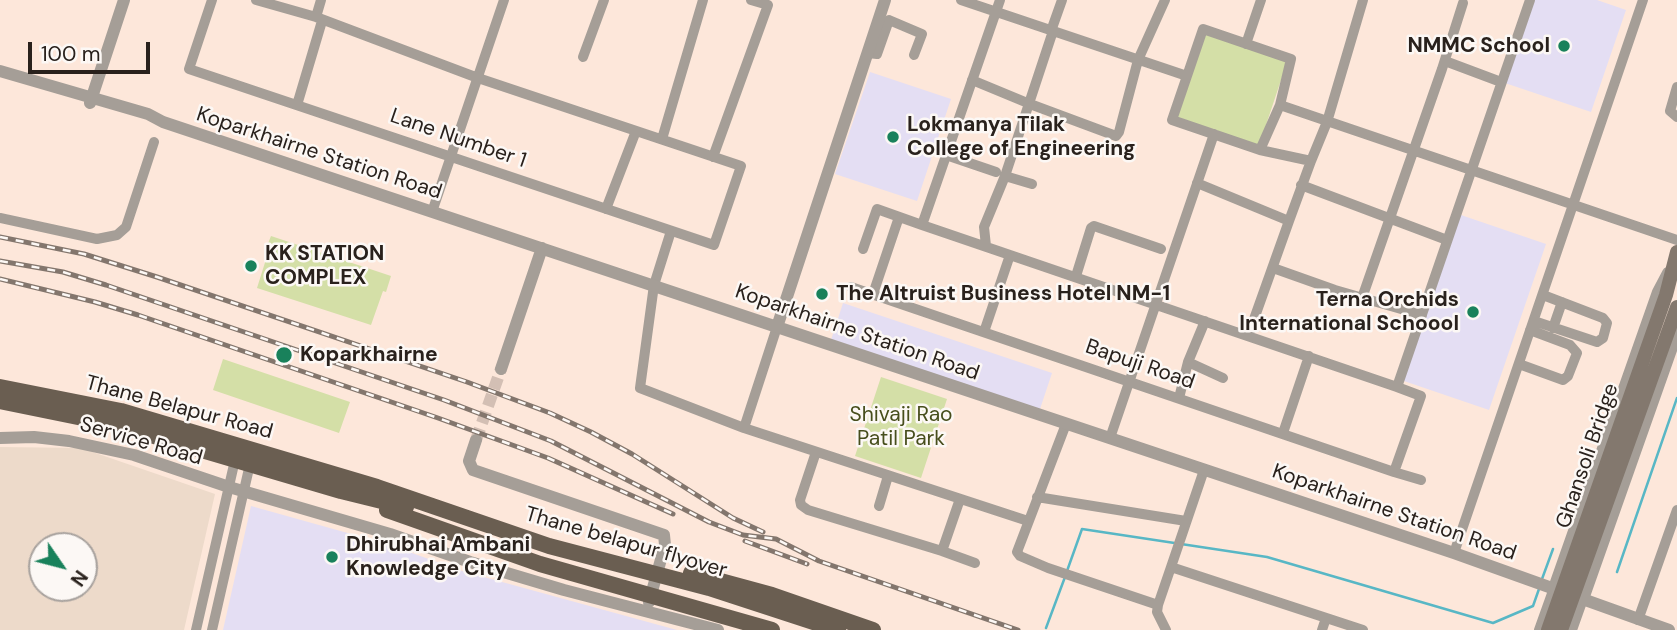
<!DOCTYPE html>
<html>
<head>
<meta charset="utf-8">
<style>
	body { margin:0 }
	#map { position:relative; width:1677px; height:630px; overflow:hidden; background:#fde7da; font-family:"DM Sans",sans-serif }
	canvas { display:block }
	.north { position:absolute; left:28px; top:532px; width:70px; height:70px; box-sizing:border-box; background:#fcf8f5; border:2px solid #a8a29e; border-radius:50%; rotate:125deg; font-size:19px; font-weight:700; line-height:28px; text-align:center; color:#29211c }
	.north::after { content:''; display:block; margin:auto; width:24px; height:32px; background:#19815b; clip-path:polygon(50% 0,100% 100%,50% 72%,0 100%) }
	.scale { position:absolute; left:28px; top:42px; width:122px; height:32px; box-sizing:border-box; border:4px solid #29211c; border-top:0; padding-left:9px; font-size:21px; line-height:24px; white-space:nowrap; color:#29211c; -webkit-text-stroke:5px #fcf8f5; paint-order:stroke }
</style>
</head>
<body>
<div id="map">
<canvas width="1677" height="630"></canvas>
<div class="north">N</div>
<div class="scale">100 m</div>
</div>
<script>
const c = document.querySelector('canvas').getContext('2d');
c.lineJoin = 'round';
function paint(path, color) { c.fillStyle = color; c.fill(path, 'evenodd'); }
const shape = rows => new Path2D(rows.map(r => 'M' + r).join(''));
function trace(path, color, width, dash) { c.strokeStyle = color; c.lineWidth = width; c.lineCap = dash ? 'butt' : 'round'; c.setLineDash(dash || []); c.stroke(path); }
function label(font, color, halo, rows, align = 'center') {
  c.font = font + ' "DM Sans",sans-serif'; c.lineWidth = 5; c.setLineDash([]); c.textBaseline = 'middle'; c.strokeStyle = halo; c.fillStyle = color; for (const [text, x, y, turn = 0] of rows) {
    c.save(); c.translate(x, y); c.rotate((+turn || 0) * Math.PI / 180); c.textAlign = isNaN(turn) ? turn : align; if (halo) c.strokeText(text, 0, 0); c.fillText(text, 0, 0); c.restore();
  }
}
const industrial = shape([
	[0,447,81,448,215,494,184,630,0,630],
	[42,546,84,546,84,588,42,588]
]);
const education = shape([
	[1530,0,1597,0,1626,10,1591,112,1502,82],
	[870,72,951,99,917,201,835,174],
	[1458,214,1546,244,1489,410,1401,380],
	[843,303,1052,373,1040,409,831,340],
	[251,506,387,544,462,571,677,630,223,630]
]);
const green = shape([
	[1206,34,1287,62,1259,146,1177,117],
	[271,236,391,276,386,292,383,291,371,325,257,288,268,253,265,251],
	[223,359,350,402,339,433,213,390],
	[881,377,947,399,921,478,855,456]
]);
const stream = shape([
	[1067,571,1082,529,1267,557,1493,623,1533,606,1539,589],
	[1617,572,1677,398],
	[1542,579,1553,549],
	[1046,628,1065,577]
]);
const tertiaryTunnel = shape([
	[476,440,501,369]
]);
const minor = shape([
	[212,0,189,69,714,245,741,166,478,78,316,17,256,0],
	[961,0,1187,76],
	[1000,0,922,225,1397,387,1530,0],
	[316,17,321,0],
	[1203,29,1291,59,1280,105,1260,150,1172,120,1203,29],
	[1051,31,1062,0],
	[1246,44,1261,0],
	[868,53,877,54,889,20,922,34,914,55],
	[583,57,604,0],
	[1445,61,1501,82],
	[972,80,1030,104,1116,136,1119,132,1138,60,1165,0],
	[1677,87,1670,111,1677,117],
	[297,105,322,21],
	[1280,105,1677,240],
	[662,139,703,0],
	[1260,150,1311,161,1327,122,1363,0],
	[946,155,996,172],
	[713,157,768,5,751,0],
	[1005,176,1032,184],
	[1197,183,1289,221,1248,336],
	[1301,185,1447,240],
	[606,209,636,131],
	[432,212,504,0],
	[0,218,97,239,117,235,126,227,154,142],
	[1289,221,1311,161],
	[671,231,654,285,640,388,744,428],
	[986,246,984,227,1005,176,1053,31],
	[863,249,877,209,922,225],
	[1273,268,1335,290,1422,315],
	[1076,276,1091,228,1094,226,1161,249],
	[851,287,1394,472],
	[873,294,899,217],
	[1362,298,1442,69,1463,3],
	[1534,321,1597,342,1603,338,1607,323,1603,318,1543,295],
	[777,327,744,428,1028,521],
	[1553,328,1562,302],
	[984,332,1010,255],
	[1188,362,1223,378],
	[1519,364,1563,380,1568,376,1577,353,1570,345,1530,330],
	[1397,387,1421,396,1394,472,1421,480],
	[1179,398,1188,362,1205,321],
	[1066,424,1017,552,1020,556,1048,568,1158,605],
	[1283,433,1309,356],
	[1110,438,1214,134],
	[816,452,800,500,801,505,808,510,942,551,960,499],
	[1037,497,1186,521],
	[879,506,888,476],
	[942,551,975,563],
	[1454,553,1643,0],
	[1171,567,1204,470],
	[1638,620,1677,510],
	[196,630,235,460],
	[212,630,250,464],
	[1166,630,1157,612,1158,605,1171,567,1363,630],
	[1322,630,1326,618],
	[1539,630,1554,588],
	[1572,630,1583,599]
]);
const tertiary = shape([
	[0,71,148,114,163,122,1454,553,1669,630],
	[90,103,124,0],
	[777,327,885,0],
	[501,369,542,248],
	[0,438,34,437,69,441,134,455,229,487,390,534,470,562,564,590,718,630],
	[476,440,469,461,473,470,664,535,665,545,649,602],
	[1554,588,1658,292,1668,273],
	[1583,599,1677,333]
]);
const secondary = shape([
	[1548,630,1666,295,1677,252],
	[1561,630,1677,307]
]);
const primary = shape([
	[0,387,121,411,377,487,549,546,709,588,838,630],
	[0,401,117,425,341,491,406,507],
	[387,510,540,564,772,630],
	[691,573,772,595,873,630]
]);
const rail = shape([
	[0,237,84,254,157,277,467,382,550,413,591,432,632,454,733,518,763,532],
	[0,261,63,272,106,285,444,400,551,441,709,522,743,535,776,539,819,561,1018,630],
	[0,279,95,302,138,315,438,418,548,458,673,514],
	[745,541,807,564]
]);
const markers = [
	[1564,46,7,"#19815b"],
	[893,137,7,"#19815b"],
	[251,266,7,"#19815b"],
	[822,294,7,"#19815b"],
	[1473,312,7,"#19815b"],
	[284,355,9,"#19815b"],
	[332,557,7,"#19815b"]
];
const poiNames = [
	["NMMC School",1550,46,"right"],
	["Lokmanya Tilak",907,125],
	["College of Engineering",907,149],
	["KK STATION",265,254],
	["COMPLEX",265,278],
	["The Altruist Business Hotel NM-1",836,294],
	["Terna Orchids",1459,300,"right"],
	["International Schoool",1459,324,"right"],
	["Koparkhairne",300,355],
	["Dhirubhai Ambani",346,545],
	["Knowledge City",346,569]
];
const streetNames = [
	["Lane Number 1",458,139,19],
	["Koparkhairne Station Road",319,154,18],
	["Koparkhairne Station Road",857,333,19],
	["Bapuji Road",1140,365,19],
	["Thane Belapur Road",179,408,15],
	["Service Road",141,442,16],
	["Ghansoli Bridge",1588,456,-71],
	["Koparkhairne Station Road",1394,513,19],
	["Thane belapur flyover",626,543,16]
];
const parkNames = [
	["Shivaji Rao",901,415],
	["Patil Park",901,439]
];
paint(industrial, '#eddaca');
paint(education, '#e4def3');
paint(green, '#d4dfa7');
trace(stream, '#58b7c5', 2.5);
trace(tertiaryTunnel, '#d3bfb4', 12, [12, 6]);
trace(minor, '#a59e97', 10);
trace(tertiary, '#a59e97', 12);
trace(secondary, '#83786e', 14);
trace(primary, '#6a5e51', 16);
trace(rail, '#83766d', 5);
trace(rail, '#fcf8f5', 2.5, [8]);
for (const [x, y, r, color] of markers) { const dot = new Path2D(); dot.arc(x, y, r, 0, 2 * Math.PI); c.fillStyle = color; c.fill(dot); trace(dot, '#fcf8f5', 2.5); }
label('bold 21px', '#29211c', '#fcf8f5', poiNames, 'left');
label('21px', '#29211c', '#fcf8f5', streetNames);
label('21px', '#474e1c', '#fcf8f5', parkNames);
</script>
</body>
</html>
